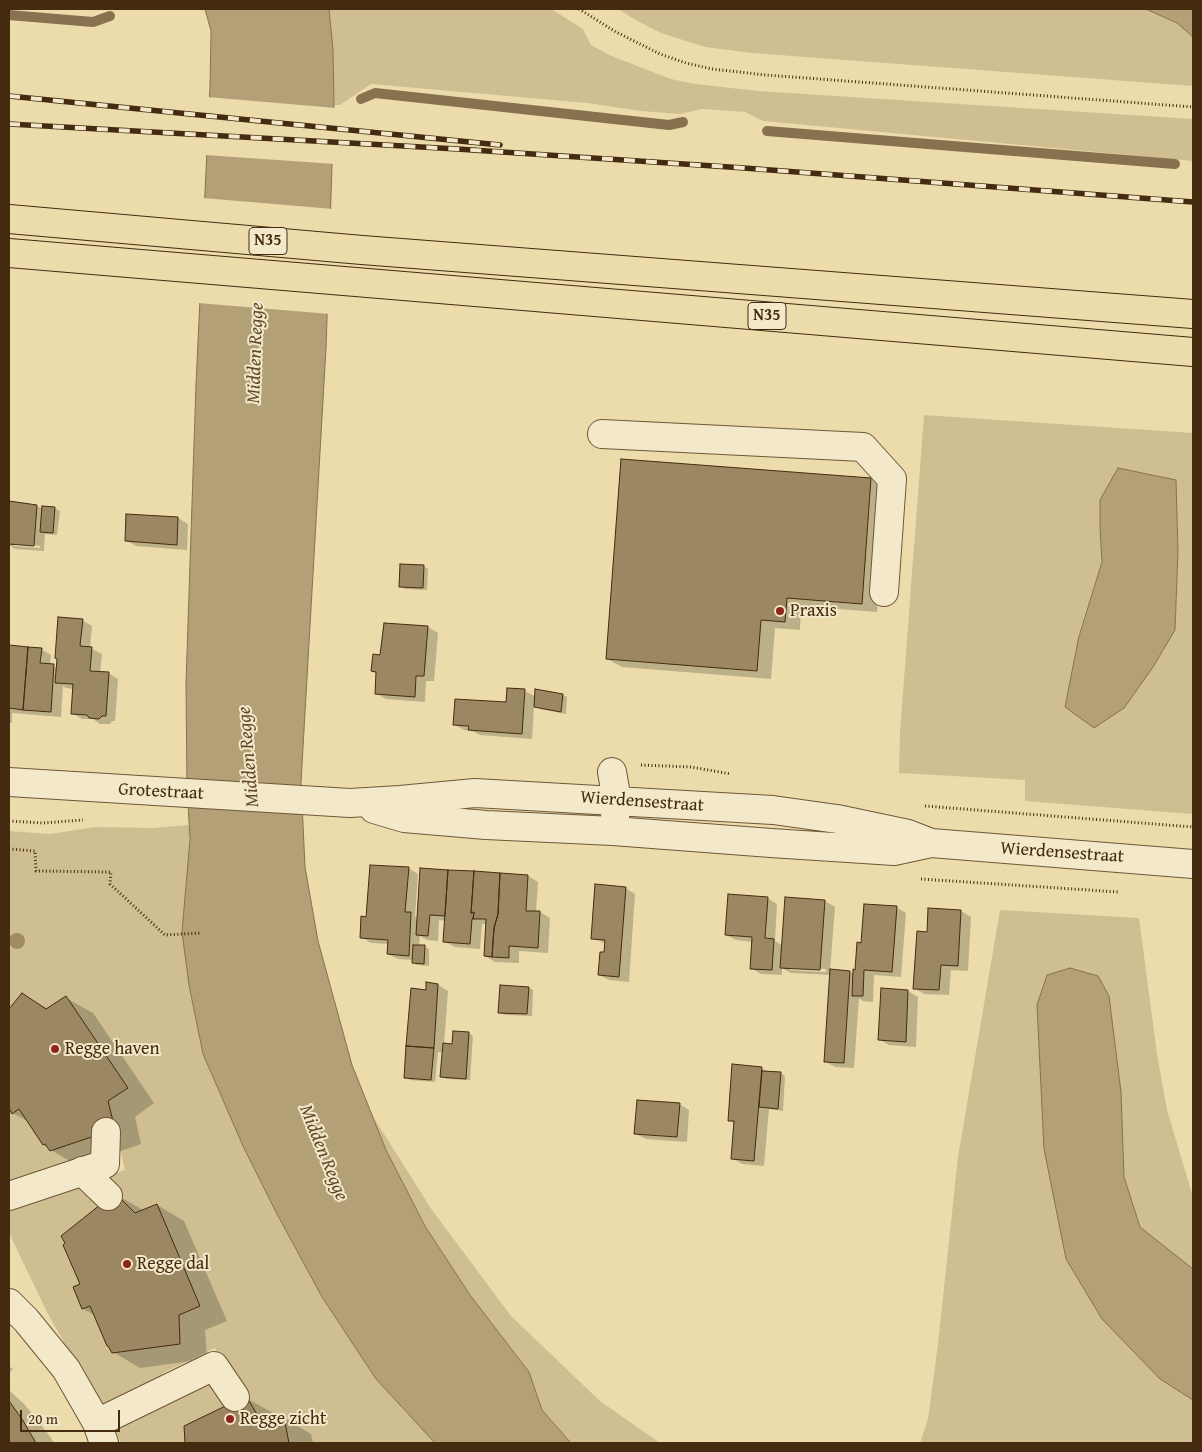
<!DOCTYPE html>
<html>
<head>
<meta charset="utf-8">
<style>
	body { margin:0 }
	#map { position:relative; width:1202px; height:1452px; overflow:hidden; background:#ecdcac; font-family:"Gentium Book Plus",serif }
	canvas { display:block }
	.frame { position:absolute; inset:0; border:10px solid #442b10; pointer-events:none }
	.scale { position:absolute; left:20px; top:1410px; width:100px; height:22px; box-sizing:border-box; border:2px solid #442b10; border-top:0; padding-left:6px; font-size:15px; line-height:18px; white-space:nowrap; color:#442b10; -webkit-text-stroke:4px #f3e8c9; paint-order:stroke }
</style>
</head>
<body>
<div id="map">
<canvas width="1202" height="1452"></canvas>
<div class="frame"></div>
<div class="scale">20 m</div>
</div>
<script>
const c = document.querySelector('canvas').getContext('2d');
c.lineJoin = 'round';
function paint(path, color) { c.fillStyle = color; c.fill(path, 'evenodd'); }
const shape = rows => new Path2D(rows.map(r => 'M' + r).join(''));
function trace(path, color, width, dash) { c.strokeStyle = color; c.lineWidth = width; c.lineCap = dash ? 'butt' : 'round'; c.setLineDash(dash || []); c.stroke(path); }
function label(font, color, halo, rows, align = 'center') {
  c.font = font + ' "Gentium Book Plus",serif'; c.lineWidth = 4; c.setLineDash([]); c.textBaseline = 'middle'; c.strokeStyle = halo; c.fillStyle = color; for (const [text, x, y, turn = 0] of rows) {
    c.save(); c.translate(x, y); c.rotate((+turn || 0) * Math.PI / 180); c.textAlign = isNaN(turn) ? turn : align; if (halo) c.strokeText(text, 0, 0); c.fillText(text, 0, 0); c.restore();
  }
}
const green = shape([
	[329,9,551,9,583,29,591,45,609,55,671,79,695,84,758,91,1193,119,1193,161,763,121,745,112,702,109,680,114,641,111,587,103,371,84,340,105,334,105,333,51],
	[618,9,1146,9,1177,23,1193,37,1193,86,752,53,705,47,661,33,639,22],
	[924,415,1193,433,1193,814,1025,801,1025,780,899,773,900,732],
	[1100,500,1178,522,1178,551,1175,630,1078,636,1102,562,1100,527],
	[189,825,189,985,203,1055,243,1146,277,1214,322,1297,376,1379,435,1443,121,1443,115,1429,229,1371,215,1348,163,1373,161,1378,101,1407,48,1314,9,1233,9,1211,125,1170,119,1144,9,1183,9,831,50,834,96,827,153,828],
	[1000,910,1139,918,1157,1054,1167,1110,1193,1197,1193,1443,920,1443,928,1419,938,1344,958,1157],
	[372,1115,432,1210,511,1316,600,1401,660,1443,571,1443,542,1410,529,1372,470,1295,425,1226,386,1150]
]);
const water = shape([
	[205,9,329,9,333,50,334,105,326,348,301,782,305,867,318,941,352,1065,386,1150,425,1226,470,1295,529,1372,542,1410,571,1443,435,1443,376,1379,322,1297,277,1214,243,1146,203,1054,189,985,182,932,190,839,187,787,186,683,196,384,210,87,211,31,205,9],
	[1146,9,1193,9,1193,37,1177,23,1146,9],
	[1118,468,1176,480,1178,551,1175,630,1153,667,1124,708,1094,728,1065,707,1079,636,1102,562,1100,527,1100,500,1118,468],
	[1070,968,1098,976,1109,996,1121,1092,1124,1177,1140,1227,1193,1269,1193,1400,1160,1379,1102,1319,1066,1259,1044,1149,1037,1005,1047,975,1070,968]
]);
const pier = shape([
	[207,97,336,108,335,164,205,155],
	[203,198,333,209,330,314,198,303]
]);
const shadow = shape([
	[623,460,871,479,886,488,877,612,801,606,800,630,775,628,771,679,622,667,607,659],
	[9,503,37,506,43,509,44,507,55,508,60,511,57,535,45,534,44,551,15,549,9,545],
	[14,543,40,546,40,548,14,546],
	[127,515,178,518,188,524,187,550,136,546,126,540],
	[424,567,428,569,427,590,405,589,400,586],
	[82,620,92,626,90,648,102,654,100,673,108,673,118,679,115,721,112,721,110,724,100,724,93,719,82,719,72,713,74,689,66,688,63,686,61,717,12,713,12,723,9,723,9,646,41,649,51,655,50,665,57,668],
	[385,624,428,627,438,633,434,681,426,681,425,702,386,699,376,693,377,674,372,671,381,656],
	[525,691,536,697,563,695,567,697,566,714,540,709,534,705,532,739,480,735,472,731,464,730,454,724,508,704],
	[408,868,418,874,415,916,418,918,421,870,528,876,538,882,536,912,540,912,550,918,548,953,519,951,519,963,495,962,485,956,487,924,482,924,480,949,455,947,445,942,446,921,439,920,438,941,427,940,420,936,419,946,424,946,429,949,429,966,418,965,413,963,413,960,398,959,388,954,389,944,371,943,361,937,368,918],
	[625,888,635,894,629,982,609,980,599,975,605,954,606,944,593,938],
	[767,898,777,904,775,941,783,946,825,901,835,907,830,971,850,972,854,974,856,971,863,944,896,907,906,913,901,977,874,975,873,1002,863,1001,859,998,854,1068,835,1067,825,1061,831,975,791,973,782,968,782,975,761,974,751,968,753,942,736,940,726,935],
	[790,967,826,969,826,972,790,970],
	[961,911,971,917,968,971,951,970,949,995,924,994,914,988,928,933],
	[427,984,438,985,448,991,444,1045,453,1045,469,1033,473,1036,470,1080,446,1079,441,1076,443,1053,438,1052,435,1082,410,1080,405,1077,427,991],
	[529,988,533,990,532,1016,504,1015,499,1012],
	[908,991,918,997,916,1047,889,1045,879,1039],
	[23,995,48,1009,66,998,93,1013,154,1103,135,1117,141,1144,78,1166,51,1150,44,1145,29,1122,13,1113,9,1106,9,1011],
	[761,1068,770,1073,781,1073,785,1076,783,1111,769,1109,764,1166,742,1164,732,1158,735,1124,729,1120],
	[679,1104,689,1110,687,1142,646,1139,636,1134],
	[115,1194,143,1210,157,1205,184,1221,227,1321,205,1330,207,1359,140,1368,113,1352,95,1315,83,1309,75,1288,82,1285],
	[9,1366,13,1369,9,1373],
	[9,1390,25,1405,49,1435,54,1443,9,1443],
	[246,1398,273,1413,277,1419,284,1418,311,1434,313,1443,186,1443,185,1436]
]);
const stream = shape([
	[9,15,93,22,110,16],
	[361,99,375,93,669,125,683,122],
	[767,131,1175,164]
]);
const building = shape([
	[621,459,871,478,862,604,787,598,785,622,761,620,757,671,606,659,621,459],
	[9,501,37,505,34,546,9,544,9,501],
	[42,506,55,507,53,533,40,532,42,506],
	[126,514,178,517,177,545,125,541,126,514],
	[400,564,424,565,423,588,399,587,400,564],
	[58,617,83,619,80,646,92,647,90,671,109,672,106,716,102,716,99,719,89,718,87,715,71,714,73,684,55,683,57,659,55,658,58,617],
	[384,623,428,626,424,676,416,676,415,697,375,694,376,672,371,671,373,654,380,655,384,623],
	[9,645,28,647,23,710,9,708,9,645],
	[28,647,42,648,40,663,54,664,51,712,23,710,28,647],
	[507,688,525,689,522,734,468,730,469,726,453,725,455,699,506,702,507,688],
	[535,689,563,694,561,712,534,707,535,689],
	[370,865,409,867,405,912,411,912,409,956,387,954,388,940,360,938,361,916,366,917,370,865],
	[420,868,448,870,445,916,430,915,428,936,416,935,420,868],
	[448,870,474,871,471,913,474,912,473,919,472,919,470,944,443,942,448,870],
	[474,871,500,873,498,914,494,928,492,957,484,956,486,919,473,919,474,912,471,913,474,871],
	[500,873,528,875,526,911,540,911,538,948,509,946,509,958,492,957,494,928,498,914,500,873],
	[595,884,626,887,619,977,598,975,600,952,604,952,605,940,591,939,595,884],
	[728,894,768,897,765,938,774,939,772,970,750,969,752,937,725,935,728,894],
	[785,897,825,900,820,970,780,968,785,897],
	[864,904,897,906,892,972,864,970,863,996,852,996,853,969,855,970,857,942,861,943,864,904],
	[928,908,961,910,958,966,941,965,939,990,913,989,917,931,927,932,928,908],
	[413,945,425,945,424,964,412,963,413,945],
	[830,969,850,971,844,1063,824,1062,830,969],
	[426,982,438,984,434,1048,406,1046,411,988,426,990,426,982],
	[500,985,529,987,527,1014,498,1013,500,985],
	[881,988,908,990,906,1042,878,1040,881,988],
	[22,993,46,1009,66,996,128,1088,108,1101,115,1129,50,1151,45,1144,43,1145,19,1109,12,1114,9,1108,9,1009,22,993],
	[453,1031,469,1032,466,1079,440,1077,443,1043,452,1044,453,1031],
	[406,1046,434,1048,431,1080,404,1078,406,1046],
	[732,1064,762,1067,754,1161,731,1159,734,1121,728,1121,732,1064],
	[762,1071,781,1072,778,1109,759,1107,762,1071],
	[637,1100,680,1103,677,1137,634,1134,637,1100],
	[115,1193,135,1213,157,1204,200,1306,179,1315,180,1344,112,1353,108,1346,107,1346,90,1306,82,1309,73,1287,80,1284,63,1245,65,1243,61,1236,115,1193],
	[246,1396,261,1421,284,1417,289,1443,185,1443,184,1426,246,1396],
	[9,1401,22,1419,36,1443,9,1443,9,1401]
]);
const path = shape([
	[579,9,616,32,660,54,686,63,712,69,766,75,1193,107],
	[641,765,691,767,731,774],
	[925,806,1193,827],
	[9,821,43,823,83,820],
	[9,849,35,851,36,871,111,872,110,884,165,935,201,933],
	[921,879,1119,892]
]);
const minor = shape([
	[602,434,863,447,892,479,884,592],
	[612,772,617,800,615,817],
	[9,782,350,803,400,800,475,793,773,810,837,819,908,834,931,843],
	[374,809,404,818,486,825,613,831,771,843,894,851,931,843,1193,864],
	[82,1171,108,1196],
	[9,1196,105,1164,106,1132],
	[9,1303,26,1320,66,1369,97,1423,104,1443],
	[97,1423,214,1366,235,1397]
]);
const major = shape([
	[9,219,362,250,1193,314],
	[9,253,1193,352]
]);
const rail = shape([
	[9,96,500,145],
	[9,124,457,149,744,168,1193,202]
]);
const trees = [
	[17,941]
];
const markers = [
	[780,611,5,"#8f2418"],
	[55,1049,5,"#8f2418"],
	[127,1264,5,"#8f2418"],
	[230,1419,5,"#8f2418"]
];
const shields = [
	[268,241,38],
	[767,316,38]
];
const shieldNames = [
	["N35",268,241],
	["N35",767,316]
];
const poiNames = [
	["Praxis",790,611],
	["Regge haven",65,1049],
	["Regge dal",137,1264],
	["Regge zicht",240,1419]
];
const streetNames = [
	["Grotestraat",161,792,3],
	["Wierdensestraat",642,802,4],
	["Wierdensestraat",1062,853,4]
];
const waterNames = [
	["Midden Regge",256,353,-88],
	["Midden Regge",249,757,-95],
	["Midden Regge",323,1153,68]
];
paint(green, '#cfbe91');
paint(water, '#b3a077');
trace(water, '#87714e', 1);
paint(pier, '#ecdcac');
paint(shadow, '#0003');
trace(stream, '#87714e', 10);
paint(building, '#9b8761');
trace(building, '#442b10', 1);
trace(minor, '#6e5737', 30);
trace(major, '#442b10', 30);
trace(path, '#442b10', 3, [1, 2.5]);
trace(minor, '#f3e8c9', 28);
trace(major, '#ecdcac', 28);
trace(rail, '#442b10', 5.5);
trace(rail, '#f3e8c9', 4, [11]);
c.fillStyle = '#9f8b64';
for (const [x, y] of trees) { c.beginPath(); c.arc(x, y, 8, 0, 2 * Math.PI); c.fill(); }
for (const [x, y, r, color] of markers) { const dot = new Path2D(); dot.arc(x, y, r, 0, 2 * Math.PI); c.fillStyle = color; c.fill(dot); trace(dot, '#f3e8c9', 2); }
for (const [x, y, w] of shields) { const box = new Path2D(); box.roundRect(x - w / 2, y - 13.5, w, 27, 4); c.fillStyle = '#f3e8c9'; c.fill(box); trace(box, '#442b10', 1); }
label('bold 16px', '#442b10', null, shieldNames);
label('18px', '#442b10', '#f3e8c9', poiNames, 'left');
label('18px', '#442b10', '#f3e8c9', streetNames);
label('italic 19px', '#60482a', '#f3e8c9', waterNames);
</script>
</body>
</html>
